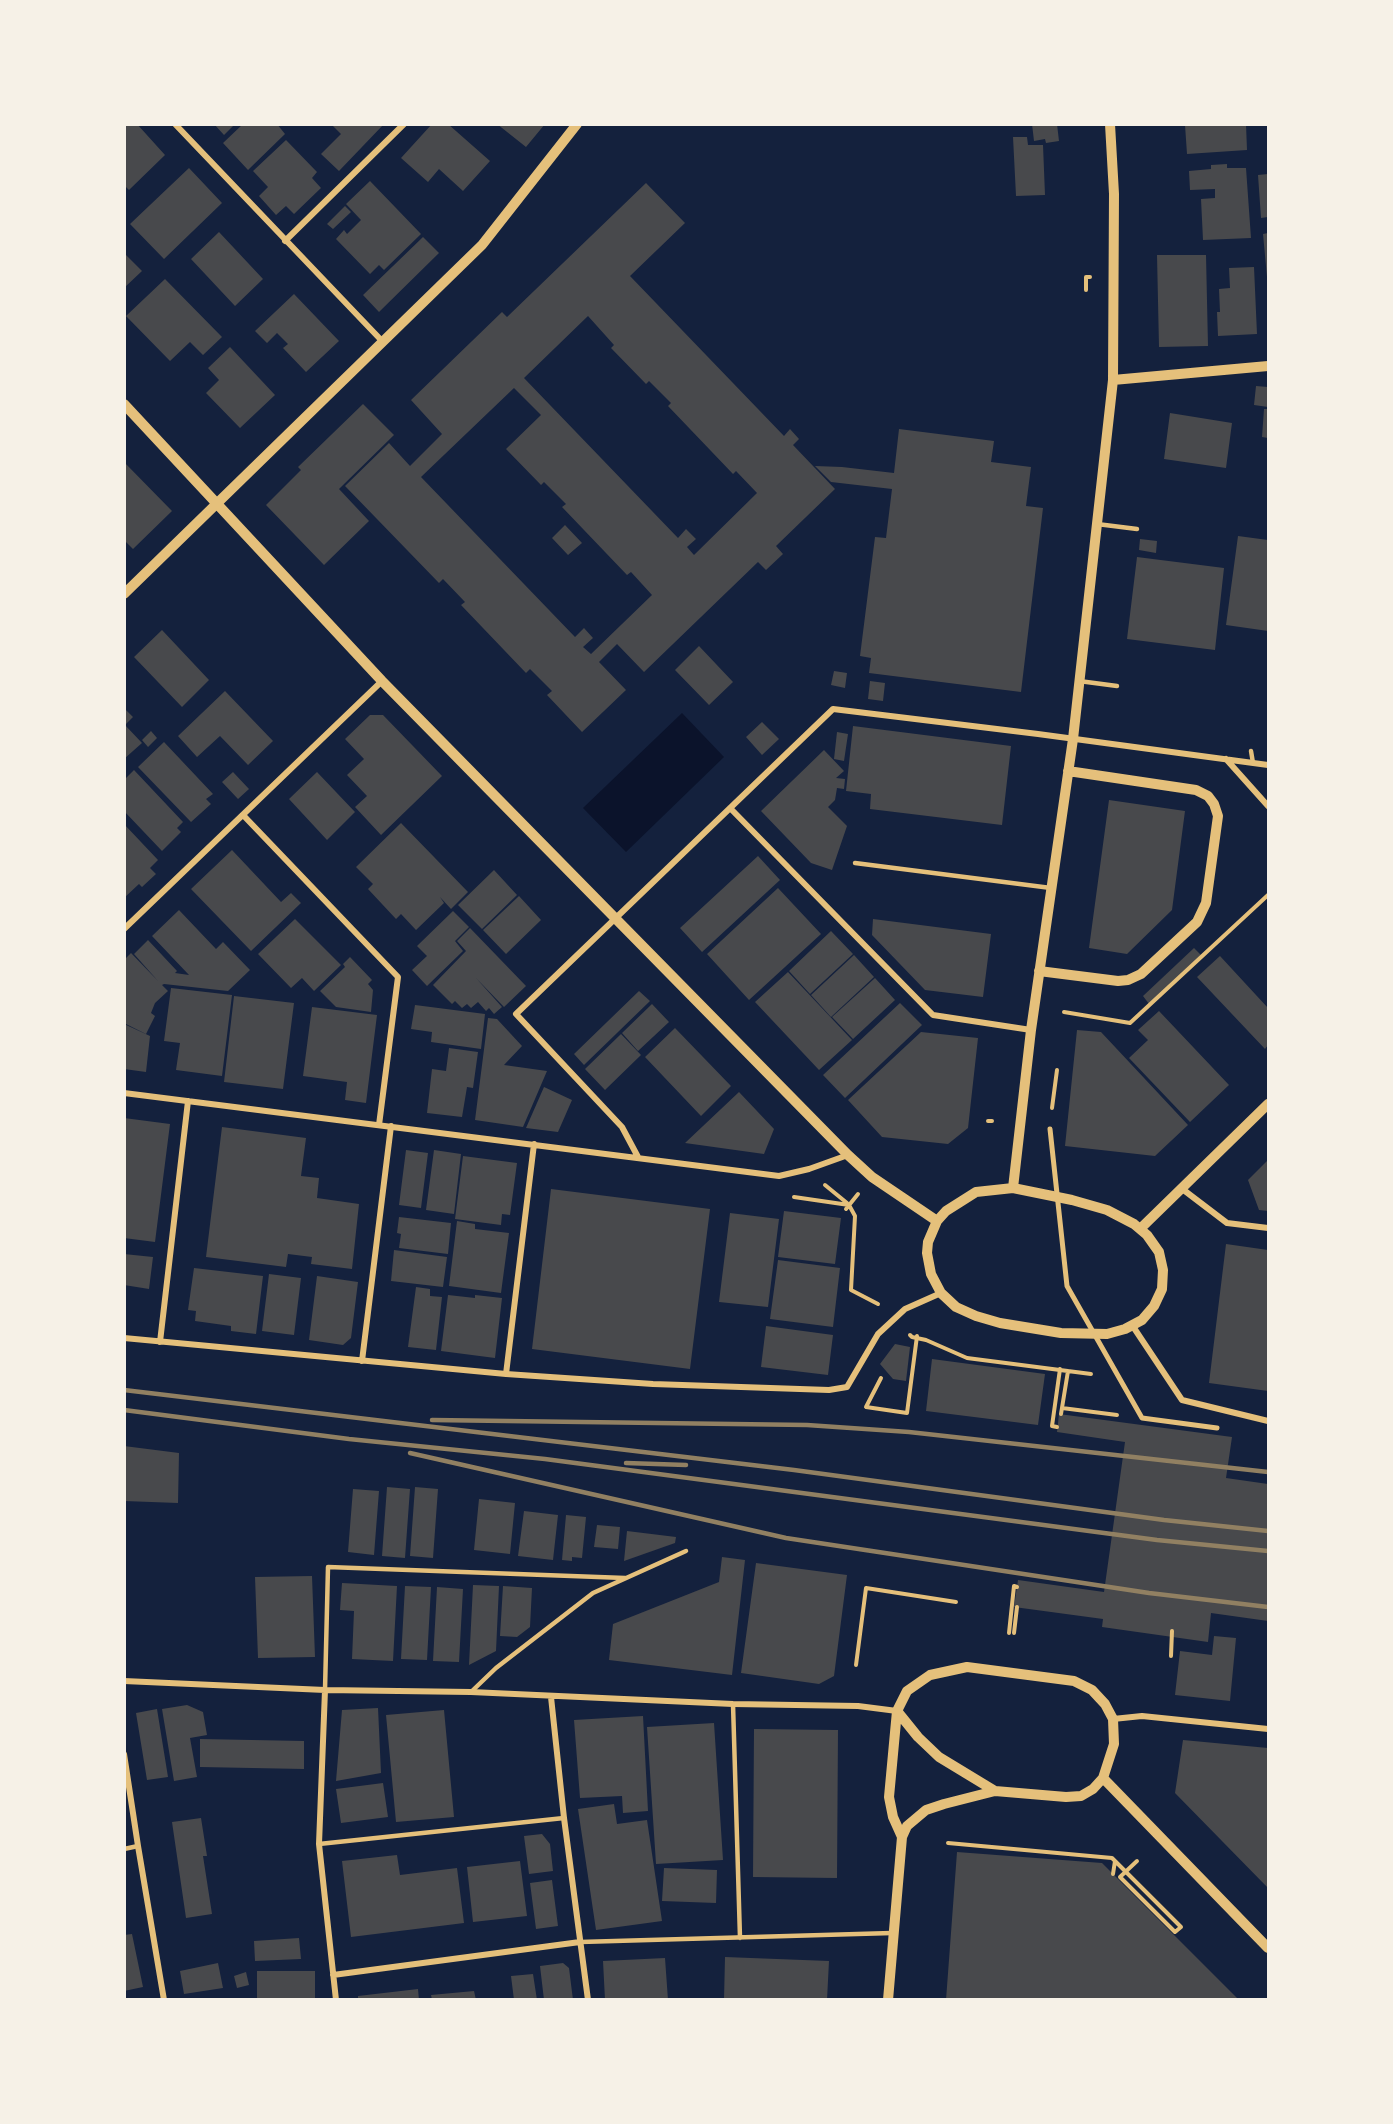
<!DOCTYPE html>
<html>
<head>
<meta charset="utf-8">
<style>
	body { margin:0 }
	#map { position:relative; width:1393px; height:2124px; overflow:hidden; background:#14213d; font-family:Lato,sans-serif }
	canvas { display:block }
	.frame { position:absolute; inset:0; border:126px solid #f6f1e7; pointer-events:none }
</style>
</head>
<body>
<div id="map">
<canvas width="1393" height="2124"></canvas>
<div class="frame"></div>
</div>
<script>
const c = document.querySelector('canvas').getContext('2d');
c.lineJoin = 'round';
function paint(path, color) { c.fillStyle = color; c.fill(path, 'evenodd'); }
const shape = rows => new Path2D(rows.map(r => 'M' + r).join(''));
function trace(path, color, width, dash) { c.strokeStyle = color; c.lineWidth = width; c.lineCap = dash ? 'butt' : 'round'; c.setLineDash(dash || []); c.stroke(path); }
const water = shape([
	[682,713,724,757,626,852,583,808]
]);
const building = shape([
	[124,124,137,124,165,155,129,190,124,185],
	[214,124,235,124,224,135],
	[243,124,277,124,285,134,248,170,223,143],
	[331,124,384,124,339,171,321,154,341,134],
	[432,124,448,124,490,161,463,191,439,169,428,182,401,158],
	[497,124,545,124,526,147],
	[1032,124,1057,124,1059,141,1046,143,1045,139,1034,141],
	[1246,124,1247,150,1187,154,1185,125],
	[1013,137,1027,137,1028,145,1043,145,1045,195,1016,196],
	[286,140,317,172,312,178,321,188,294,214,286,206,276,215,259,196,268,187,253,171],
	[1227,164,1227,168,1246,168,1251,238,1203,240,1201,199,1215,198,1215,189,1190,190,1189,171,1211,169,1211,165],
	[189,168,222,203,164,259,130,224],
	[1268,174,1268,217,1261,218,1258,175],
	[370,181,421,234,384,270,379,265,370,274,336,239,344,230,347,234,361,220,346,204],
	[646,183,685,223,630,276,784,436,790,429,799,439,793,445,835,489,776,546,783,554,766,570,758,562,644,672,617,644,599,662,626,690,582,732,547,695,552,691,530,669,526,673,461,605,465,602,443,579,439,583,345,486,389,443,410,466,442,434,411,400,502,312,507,317],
	[588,316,614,345,611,348,646,384,649,381,671,403,668,406,733,474,736,471,757,493,694,555,687,547,696,539,686,529,678,538,524,378],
	[514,388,541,415,506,449,541,485,544,482,566,504,562,507,627,575,631,572,652,595,591,654,583,647,593,638,584,628,575,637,421,477],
	[345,206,351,212,333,229,327,224],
	[219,232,263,279,235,306,191,259],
	[1268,233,1268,277,1267,277,1263,234],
	[423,237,439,253,379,312,363,295],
	[124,253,142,271,124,288],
	[1157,255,1206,255,1208,346,1159,347],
	[1254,267,1257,334,1218,336,1217,312,1220,312,1219,289,1230,288,1229,268],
	[165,279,222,337,203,355,190,342,170,361,126,316],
	[294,294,339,341,306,372,283,348,288,344,277,333,267,343,255,331],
	[230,347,275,395,240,428,206,393,219,380,208,368],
	[1256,386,1268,387,1268,407,1254,405],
	[363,404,394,435,339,489,369,521,324,565,266,505,301,470,298,467],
	[1264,409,1268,409,1268,438,1262,437],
	[1170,413,1232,423,1226,468,1164,459],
	[899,429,994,441,991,462,1031,467,1026,506,1043,508,1021,692,869,673,871,658,860,656,875,537,886,538,892,489,831,482,815,466,842,467,894,473],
	[124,462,172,511,133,549,124,540],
	[565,525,582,543,568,555,552,538],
	[1238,536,1268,540,1268,631,1226,625],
	[1140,539,1157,541,1156,553,1139,550],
	[1137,557,1224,568,1215,650,1127,639],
	[162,630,209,680,182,707,134,657],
	[699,646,733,682,709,705,675,670],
	[834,671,847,673,845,688,831,685],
	[870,681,885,683,883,701,868,699],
	[225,691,273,741,248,765,220,736,197,757,178,736],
	[124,708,133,717,125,725,142,743,124,759],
	[370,715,383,715,442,776,381,835,355,807,367,796,347,775,364,759,345,739],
	[762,722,779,739,762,755,746,737],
	[853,726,1011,746,1002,825,870,809,871,794,846,791],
	[151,731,157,738,148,747,142,740],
	[837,732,848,734,844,761,834,759],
	[164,742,213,794,206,799,211,804,191,822,138,767],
	[824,750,844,771,836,778,845,779,844,789,837,788,835,800,828,807,847,826,832,870,811,863,761,811],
	[134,770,183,822,177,828,181,832,162,851,124,811,124,780],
	[233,772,249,789,238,799,222,782],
	[317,772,355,812,327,840,289,799],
	[1109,800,1185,811,1172,910,1127,954,1089,948],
	[401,823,468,892,451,909,440,897,444,903,416,930,401,914,396,919,368,889,373,884,356,867],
	[124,824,158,860,150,868,156,874,142,887,139,884,124,898],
	[232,850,281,902,291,893,301,903,251,951,191,889],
	[758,856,780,880,702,952,680,928],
	[494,870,517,895,482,929,458,905],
	[778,888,821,934,749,1000,707,954],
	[519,896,541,920,506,954,483,930],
	[179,910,216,949,223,942,250,970,228,991,164,984,162,985,168,991,155,1003,151,1013,155,1016,146,1034,124,1023,124,960,131,953,158,981,134,954,148,940,177,971,175,973,189,975,152,936],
	[453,911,469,927,455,941,463,951,427,986,412,970,427,956,417,946],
	[295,919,341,965,314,991,302,978,291,988,258,954],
	[873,919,991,934,983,997,925,990,872,935],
	[470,928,526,986,504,1007,476,978,502,1007,494,1014,489,1008,486,1011,478,1002,471,1008,467,1004,462,1008,455,1001,452,1004,433,985,466,951,457,941],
	[831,931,853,954,810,994,789,971],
	[1194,948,1201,955,1149,1004,1143,996],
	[854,955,874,977,831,1017,811,995],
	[1220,956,1268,1008,1268,1045,1265,1049,1197,977],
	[350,957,372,980,368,984,373,990,371,1012,336,1007,320,991,345,967,343,964],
	[788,972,852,1040,819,1070,755,1002],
	[875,978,895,1000,853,1039,832,1017],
	[171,988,232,995,222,1076,176,1070,180,1043,164,1041],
	[639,991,650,1001,584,1065,574,1054],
	[234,996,294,1003,283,1089,224,1082],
	[900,1003,922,1025,845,1098,823,1075],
	[652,1004,669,1022,638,1051,622,1033],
	[415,1005,485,1014,481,1049,431,1042,432,1032,411,1029],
	[312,1007,377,1015,366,1103,345,1100,347,1082,303,1076],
	[1159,1011,1229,1085,1190,1122,1129,1058,1148,1040,1138,1030],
	[488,1018,497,1019,522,1046,504,1065,547,1071,523,1127,475,1120],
	[124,1024,150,1036,146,1072,124,1069],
	[675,1028,731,1086,701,1116,645,1057],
	[1077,1030,1101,1032,1188,1125,1155,1156,1065,1146],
	[921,1032,978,1038,968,1128,948,1144,882,1137,848,1100],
	[621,1034,641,1055,605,1090,585,1069],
	[449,1048,478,1052,473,1088,467,1087,462,1117,427,1113,432,1069,446,1071],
	[544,1087,572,1100,558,1132,526,1128],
	[739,1092,774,1129,764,1154,685,1143],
	[124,1118,170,1124,155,1242,124,1238],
	[222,1127,306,1138,301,1176,319,1178,317,1198,359,1204,352,1269,311,1264,312,1257,288,1254,286,1267,206,1257],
	[406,1150,428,1153,421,1208,399,1205],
	[434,1150,461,1154,454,1214,426,1210],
	[463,1156,517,1163,510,1215,502,1214,501,1225,455,1219],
	[1268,1160,1268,1211,1259,1210,1248,1180],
	[551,1189,710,1209,690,1369,532,1349],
	[784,1211,841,1218,835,1264,778,1257],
	[730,1213,779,1219,768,1307,719,1302],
	[399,1217,451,1223,448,1254,399,1248,401,1234,397,1233],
	[457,1221,475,1224,475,1229,509,1233,501,1293,449,1286],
	[1226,1244,1268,1250,1268,1391,1209,1383],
	[394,1250,447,1257,443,1287,391,1281],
	[124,1254,153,1257,149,1289,124,1285],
	[778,1260,840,1268,833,1327,770,1319],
	[194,1268,263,1276,256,1334,231,1331,231,1326,195,1321,196,1311,188,1310],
	[269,1274,301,1278,294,1335,262,1331],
	[317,1276,358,1282,351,1338,343,1345,309,1340],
	[416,1287,430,1289,430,1296,442,1297,436,1350,408,1347],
	[448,1295,475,1298,475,1295,502,1298,495,1358,441,1351],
	[766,1326,833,1335,828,1375,761,1367],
	[895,1344,910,1347,906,1381,893,1379,880,1364],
	[932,1359,1045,1374,1038,1425,926,1411],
	[1059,1414,1232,1437,1226,1478,1268,1484,1268,1621,1211,1613,1208,1642,1102,1627,1103,1619,1014,1607,1018,1580,1104,1592,1125,1442,1057,1432],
	[124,1446,179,1453,178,1503,124,1501],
	[387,1487,410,1489,405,1558,382,1556],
	[415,1487,438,1489,433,1558,410,1556],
	[353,1489,379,1491,374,1555,348,1552],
	[479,1499,515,1503,510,1554,474,1550],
	[524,1511,558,1515,553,1560,518,1556],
	[566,1515,586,1517,582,1558,572,1557,572,1561,562,1560],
	[597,1525,620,1527,618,1549,594,1547],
	[627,1531,676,1537,675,1543,624,1561],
	[722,1557,745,1560,732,1675,609,1660,613,1624,719,1582],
	[756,1563,847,1575,834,1676,819,1684,741,1673],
	[312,1576,315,1657,258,1658,255,1577],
	[342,1583,397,1586,393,1661,352,1659,354,1611,340,1610],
	[473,1585,499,1586,496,1651,469,1665],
	[405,1586,431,1587,427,1660,401,1659],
	[503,1586,532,1588,530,1627,517,1637,500,1636],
	[437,1587,463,1589,459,1662,433,1661],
	[1214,1636,1236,1638,1230,1701,1175,1695,1180,1651,1212,1655],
	[187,1705,203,1712,207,1735,190,1738,197,1777,174,1781,162,1709],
	[378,1708,381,1773,336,1781,342,1710],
	[157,1709,168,1777,147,1780,136,1713],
	[444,1710,454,1817,396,1822,386,1715],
	[643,1716,648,1811,623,1813,622,1796,580,1798,574,1720],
	[714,1723,723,1860,656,1864,647,1727],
	[754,1729,838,1730,837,1878,753,1877],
	[200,1739,304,1741,304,1769,200,1767],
	[1183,1740,1268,1748,1268,1888,1175,1793],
	[383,1783,388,1817,341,1823,336,1789],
	[614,1804,617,1824,647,1820,662,1921,596,1930,578,1809],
	[201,1818,207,1856,203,1856,212,1914,186,1918,172,1822],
	[542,1834,550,1844,553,1871,529,1874,524,1836],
	[957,1852,1102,1863,1239,2000,946,2000],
	[397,1855,400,1875,457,1868,464,1923,351,1937,342,1861],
	[520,1861,527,1916,473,1922,467,1867],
	[664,1868,717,1870,716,1903,662,1901],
	[552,1880,558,1926,536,1929,530,1883],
	[132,1934,143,1987,124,1991,124,1935],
	[299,1938,301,1959,255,1961,254,1941],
	[725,1957,829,1961,827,2000,724,2000],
	[665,1958,668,2000,605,2000,603,1961],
	[218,1963,223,1988,184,1994,180,1971],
	[563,1963,569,1968,573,2000,544,2000,540,1966],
	[257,1971,315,1971,315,2000,257,2000],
	[246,1972,249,1985,237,1988,234,1976],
	[533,1974,537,2000,514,2000,511,1976],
	[418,1989,419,2000,358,2000,358,1996],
	[474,1991,476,2000,432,2000,431,1995]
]);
const path = shape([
	[1086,290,1086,277,1090,277],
	[1064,1012,1130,1023,1268,895],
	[1052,1108,1057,1070],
	[988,1121,992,1121],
	[825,1185,847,1203],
	[794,1197,849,1205,855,1216,851,1290,878,1304],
	[846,1209,858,1194],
	[910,1335,912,1337,926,1340,967,1358,1091,1374],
	[881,1378,866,1407,907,1413,917,1336],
	[1062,1408,1117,1415],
	[1061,1414,1068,1371],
	[1057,1427,1052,1426,1060,1369],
	[1009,1633,1014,1586,1017,1587],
	[1014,1633,1017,1607],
	[1171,1656,1172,1631],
	[856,1665,866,1588,956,1602],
	[948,1843,1112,1858,1181,1927,1175,1932,1120,1877],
	[1113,1874,1115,1861],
	[1120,1877,1137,1861]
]);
const service = shape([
	[1097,524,1137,529],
	[1079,681,1117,686],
	[1251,751,1253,763],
	[855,863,1051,888],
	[325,1690,328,1567,625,1578],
	[471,1692,496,1668,593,1593,686,1551],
	[733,1704,740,1938],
	[319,1844,564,1818],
	[124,1849,138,1846],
	[580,1942,892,1933]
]);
const pedestrian = shape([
	[1050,1129,1067,1286,1142,1418,1217,1428]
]);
const minor = shape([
	[175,124,383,342],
	[285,241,404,124],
	[1226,759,1268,806],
	[730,808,933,1015,1031,1030],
	[243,815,398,977,379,1125],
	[124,929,382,681],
	[124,1093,779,1176,809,1169,848,1155],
	[638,1157,622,1127,516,1014,833,709,1038,734,1268,765],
	[1181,1188,1227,1223,1268,1228],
	[1132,1325,1182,1400,1268,1421],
	[124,1338,506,1374,653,1384,829,1390,847,1387,878,1334,905,1309,941,1293],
	[160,1342,188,1101],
	[362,1361,391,1126],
	[506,1374,534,1144],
	[124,1681,325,1690,471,1692,733,1704,858,1706,897,1711],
	[325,1690,319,1844,336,2000],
	[551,1697,564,1818,588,2000],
	[1113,1719,1142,1716,1268,1729],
	[124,1754,138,1846,164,2000],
	[333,1975,580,1942]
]);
const tertiary = shape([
	[1113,380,1268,366],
	[124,404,382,681,848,1155,872,1177,937,1221],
	[124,594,482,245,577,124],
	[1039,971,1118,981,1128,980,1141,974,1197,922,1206,903,1218,816,1214,804,1208,796,1196,790,1068,771],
	[1013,1188,1031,1030,1073,739,1113,380,1114,194,1110,124],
	[1013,1188,1072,1200,1107,1210,1134,1224,1147,1235,1159,1252,1163,1270,1162,1289,1154,1306,1142,1320,1125,1329,1107,1334,1061,1333,1000,1323,976,1316,956,1307,941,1293,931,1274,927,1253,928,1242,937,1221,946,1211,976,1192,1013,1188],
	[1140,1229,1268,1104],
	[897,1711,918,1737,939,1757,995,1791],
	[1103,1778,1268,1948],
	[888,2000,902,1837,907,1826,926,1810,944,1804,995,1791,1066,1797,1081,1796,1093,1789,1103,1778,1114,1744,1113,1719,1105,1704,1092,1690,1074,1681,967,1667,930,1675,907,1691,897,1711,889,1797,893,1817,902,1837]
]);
const rail = shape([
	[124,1390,794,1470,1164,1520,1268,1531],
	[124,1410,349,1439,545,1459,1157,1540,1268,1551],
	[432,1420,807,1425,909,1432,1268,1472],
	[410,1453,786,1538,1149,1593,1268,1607],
	[626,1463,686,1465]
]);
paint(water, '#0b132b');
paint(building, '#48494c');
trace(path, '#e5c07b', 4);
trace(service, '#e5c07b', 4.5);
trace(pedestrian, '#e5c07b', 5);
trace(minor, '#e5c07b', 6);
trace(tertiary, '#e5c07b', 10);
trace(rail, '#918062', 4.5);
</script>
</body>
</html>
